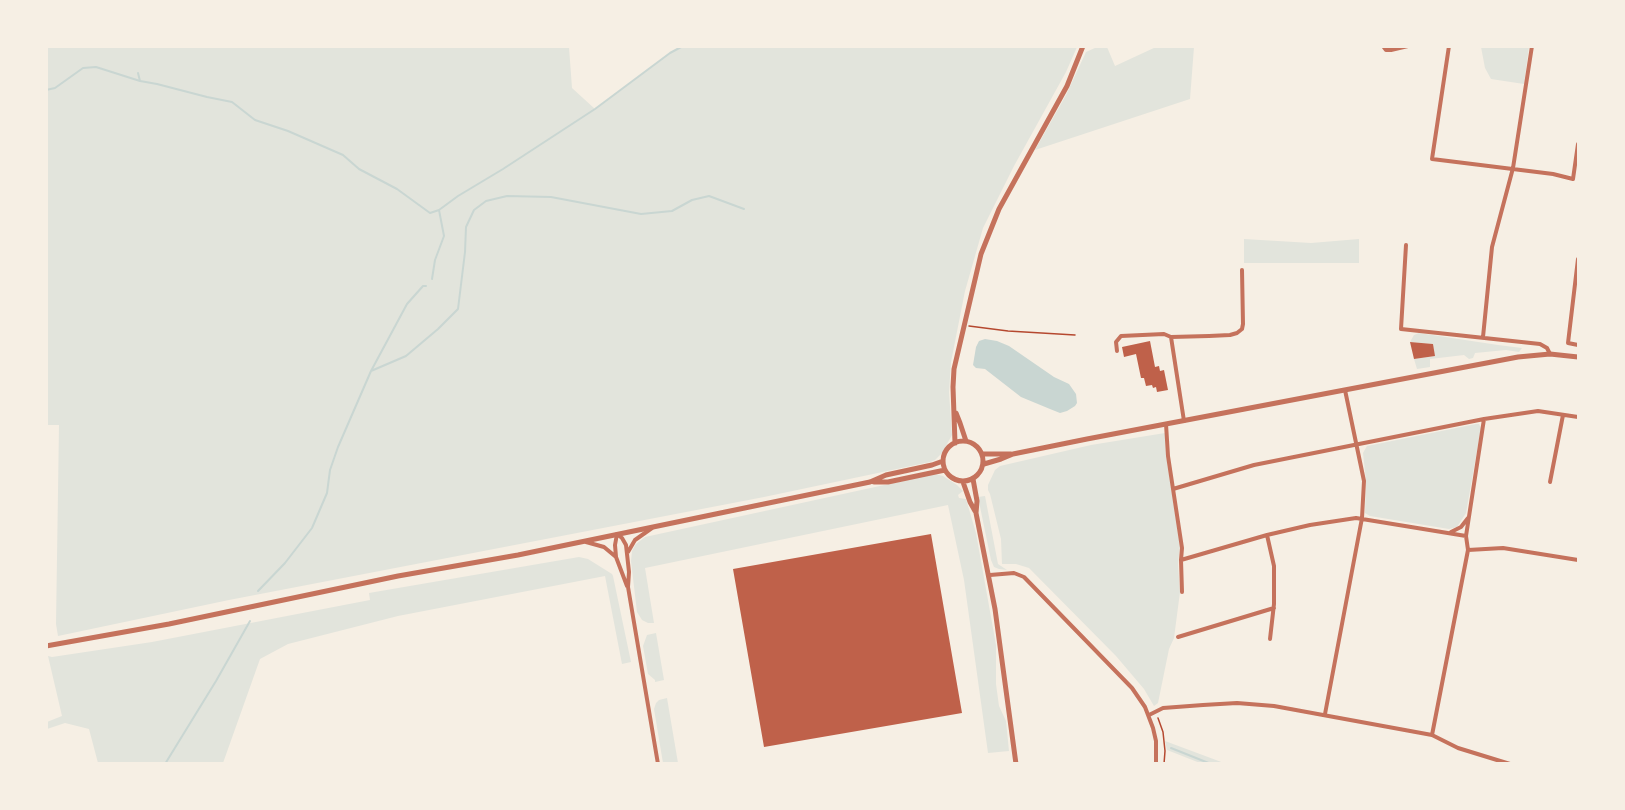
<!DOCTYPE html>
<html>
<head>
<meta charset="utf-8">
<style>
	body { margin:0 }
	#map { position:relative; width:1625px; height:810px; overflow:hidden; background:#f6efe4; font-family:"DejaVu Sans",sans-serif }
	canvas { display:block }
	.frame { position:absolute; inset:0; border:48px solid #f6efe4; pointer-events:none }
</style>
</head>
<body>
<div id="map">
<canvas width="1625" height="810"></canvas>
<div class="frame"></div>
</div>
<script>
const c = document.querySelector('canvas').getContext('2d');
c.lineJoin = 'round';
function paint(path, color) { c.fillStyle = color; c.fill(path, 'evenodd'); }
const shape = rows => new Path2D(rows.map(r => 'M' + r).join(''));
function trace(path, color, width, dash) { c.strokeStyle = color; c.lineWidth = width; c.lineCap = dash ? 'butt' : 'round'; c.setLineDash(dash || []); c.stroke(path); }
const green = shape([
	[46,47,569,47,572,88,595,109,670,53,683,47,1077,47,1066,72,1014,166,983,228,965,291,951,362,949,392,952,435,942,453,935,460,930,462,764,497,229,600,58,636,56,624,59,425,46,425],
	[1097,47,1107,47,1115,66,1156,47,1194,47,1190,99,1035,150,1066,95,1086,52],
	[1481,47,1529,47,1524,84,1491,79,1485,68],
	[1244,239,1311,243,1359,239,1359,263,1244,263],
	[1419,333,1498,345,1522,348,1519,352,1506,350,1475,353,1473,358,1469,359,1464,355,1430,359,1430,367,1417,369,1414,359,1434,356,1433,344,1410,342,1414,335],
	[1476,424,1479,424,1481,428,1466,513,1457,527,1449,529,1370,516,1365,513,1366,481,1363,453,1367,446],
	[1165,433,1166,455,1180,546,1178,564,1180,592,1174,638,1169,649,1158,703,1154,706,1144,689,1116,656,1029,568,1016,564,1002,564,1001,539,990,494,988,490,988,485,995,470,1000,466,1091,445],
	[935,474,943,476,957,485,963,491,958,495,959,498,966,499,976,533,996,645,996,684,999,706,1006,721,1009,751,988,753,964,580,948,505,645,568,654,623,648,623,642,620,637,612,631,561,632,551,636,544,645,537],
	[985,496,998,564,1007,570,999,569,994,567,991,560,978,497],
	[579,557,588,559,612,574,613,576,631,662,622,664,605,576,398,616,288,644,260,659,223,763,98,763,89,729,65,723,47,729,47,722,62,716,48,656,52,657,152,642,370,600,369,593],
	[656,633,664,680,655,682,655,680,648,674,643,646,647,635],
	[667,698,678,763,663,763,654,709,656,703,659,700],
	[1165,741,1224,763,1200,763,1167,750]
]);
const water = shape([
	[985,339,997,341,1009,346,1054,377,1069,384,1076,394,1077,403,1075,406,1067,411,1060,413,1050,409,1021,397,985,369,976,368,973,365,976,347,979,341]
]);
const stream = shape([
	[138,73,140,81],
	[46,90,55,88,83,68,96,67,140,81,157,84,207,97,232,102,255,120,288,131,343,155,359,169,397,189,430,213,439,210],
	[432,279,435,260,444,236,439,210,458,196,503,169,595,109,670,53,683,46],
	[371,371,406,356,438,329,458,309,465,252,466,227,474,210,486,201,507,196,551,197,641,214,672,211,692,200,709,196,744,209],
	[258,591,285,563,312,528,327,493,330,470,338,447,371,371,407,304,423,286,426,286],
	[1171,748,1211,764],
	[165,764,216,681,250,621]
]);
const building = shape([
	[1150,341,1155,367,1159,366,1160,371,1164,370,1168,390,1157,392,1156,387,1153,388,1152,385,1146,386,1144,378,1141,378,1136,354,1124,357,1122,347],
	[1410,342,1433,344,1435,356,1414,359],
	[931,534,962,713,764,747,733,569]
]);
const path = shape([
	[969,326,1008,331,1075,335],
	[1158,718,1163,732,1165,751,1164,764]
]);
const minor = shape([
	[1383,46,1386,50,1391,50,1408,46],
	[1449,46,1432,159,1553,174,1573,179,1578,144],
	[1406,245,1401,329,1540,344,1547,348,1550,354],
	[1578,259,1568,343,1578,345],
	[1171,337,1184,421],
	[1483,337,1492,247,1513,168,1532,46],
	[1117,351,1116,342,1121,336,1164,334,1171,337,1209,336,1230,335,1237,333,1242,329,1243,324,1242,270],
	[1166,424,1168,456,1182,548,1181,560,1182,592],
	[1550,482,1563,415],
	[1173,489,1254,465,1484,419,1538,411,1578,417],
	[1451,532,1461,527,1468,518],
	[1267,535,1274,566,1274,604,1270,639],
	[586,542,604,547,616,557,627,586],
	[1468,550,1503,548,1578,560],
	[628,552,635,540,652,528],
	[616,557,615,545,617,534,622,538,626,545,629,572,628,587,658,764],
	[1181,560,1267,535,1310,525,1356,518,1466,536],
	[990,575,1014,573,1024,577,1132,688,1145,707,1153,728,1156,741,1156,764],
	[1178,637,1274,608],
	[1325,714,1362,518,1364,481,1345,390],
	[1149,715,1163,708,1203,705,1237,703,1274,706,1432,735,1458,748,1510,764],
	[1432,735,1468,550,1466,536,1484,419]
]);
const tertiary = shape([
	[956,413,960,423,966,441],
	'943 461a20 20 0 1 1 40 0a20 20 0 1 1-40 0Z',
	[955,443,953,387,954,369,981,254,999,209,1067,86,1083,46],
	[982,454,1011,454],
	[984,464,1001,459,1013,454,1087,439,1518,357,1550,354,1578,357],
	[973,479,977,501,976,513,995,609,1016,764],
	[874,482,888,482,945,470],
	[963,482,970,502,975,511],
	[46,646,169,624,398,576,518,555,653,527,870,482,886,475,932,465,943,461]
]);
paint(green, '#e2e4dc');
paint(water, '#c9d6d2');
trace(stream, '#c9d6d2', 2);
paint(building, '#bf614a');
trace(path, '#b5482f', 1.5);
trace(minor, '#c5725c', 4);
trace(tertiary, '#c5725c', 5);
</script>
</body>
</html>
